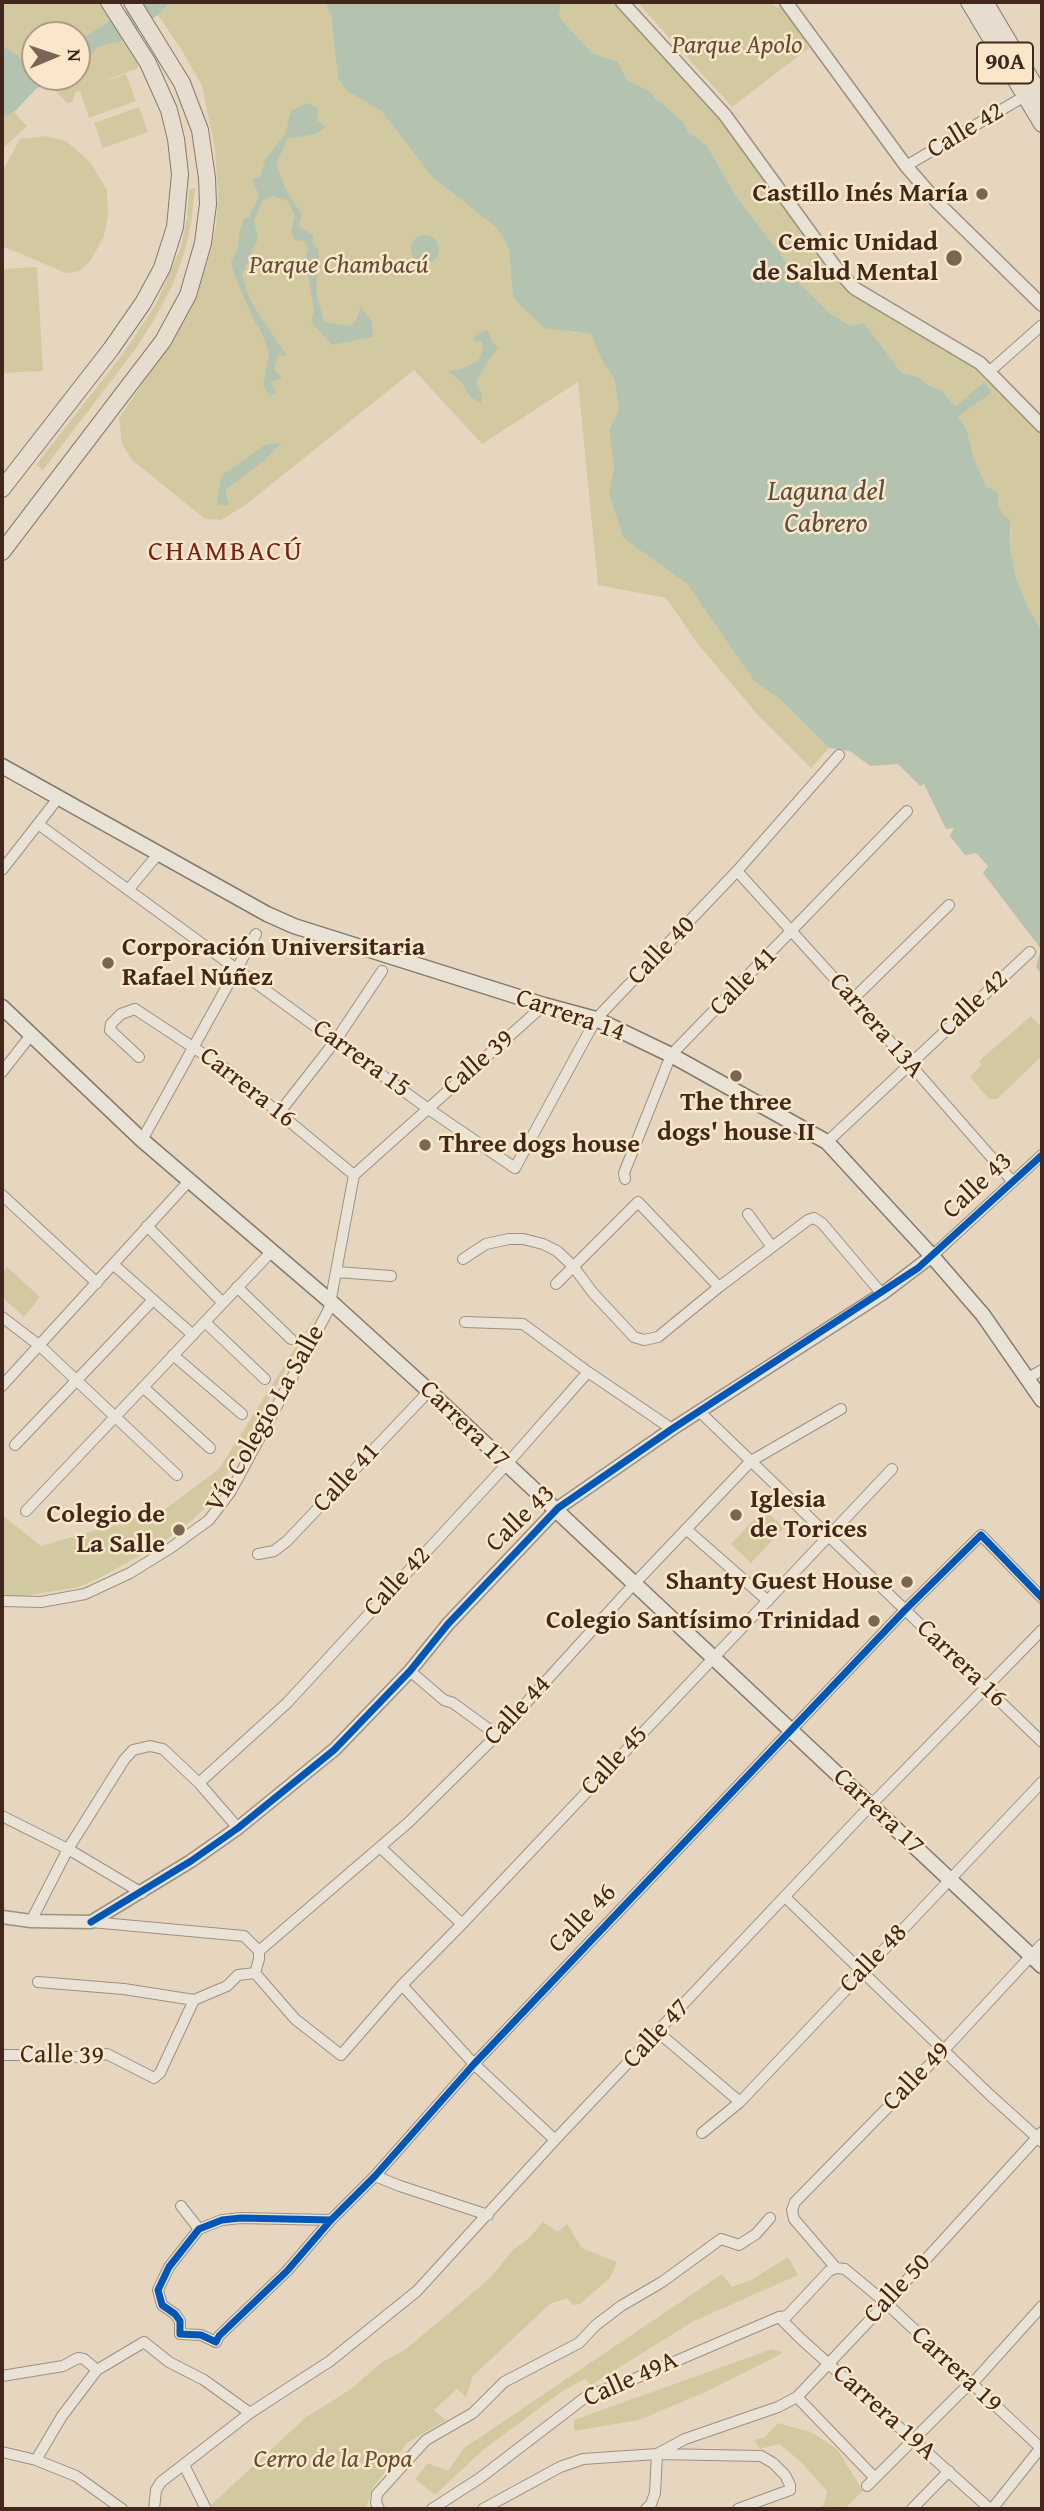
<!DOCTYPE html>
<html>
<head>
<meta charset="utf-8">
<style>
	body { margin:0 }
	#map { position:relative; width:1044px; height:2511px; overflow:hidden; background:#e6d6bf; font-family:"Gentium Book Plus",serif }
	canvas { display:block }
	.frame { position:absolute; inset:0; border:4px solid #42281c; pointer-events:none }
	.north { position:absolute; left:21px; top:21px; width:70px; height:70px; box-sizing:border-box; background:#fae7ca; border:2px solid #b09b84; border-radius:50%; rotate:88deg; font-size:19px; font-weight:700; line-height:28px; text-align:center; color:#42281c }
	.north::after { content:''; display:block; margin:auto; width:24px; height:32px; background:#7b6555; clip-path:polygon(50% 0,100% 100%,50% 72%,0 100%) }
</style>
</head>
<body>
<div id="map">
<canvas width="1044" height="2511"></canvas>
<div class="frame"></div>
<div class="north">N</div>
</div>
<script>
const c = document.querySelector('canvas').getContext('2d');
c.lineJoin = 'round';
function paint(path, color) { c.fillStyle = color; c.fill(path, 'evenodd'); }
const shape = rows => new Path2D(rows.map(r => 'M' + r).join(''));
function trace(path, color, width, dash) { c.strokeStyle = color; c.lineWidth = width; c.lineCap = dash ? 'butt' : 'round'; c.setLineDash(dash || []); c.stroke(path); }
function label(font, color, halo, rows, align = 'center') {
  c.font = font + ' "Gentium Book Plus",serif'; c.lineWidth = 5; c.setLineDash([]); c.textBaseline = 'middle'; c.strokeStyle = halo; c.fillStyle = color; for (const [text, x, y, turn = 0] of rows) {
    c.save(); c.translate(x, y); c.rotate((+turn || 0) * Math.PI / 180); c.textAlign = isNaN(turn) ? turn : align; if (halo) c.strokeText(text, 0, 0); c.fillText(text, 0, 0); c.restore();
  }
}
const green = shape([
	[2,2,100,2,113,20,81,39,73,34,35,35,35,77,42,77,36,79,18,55,2,46],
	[171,2,325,2,331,16,338,79,347,91,381,111,433,178,497,228,509,249,513,298,527,310,569,332,591,334,601,359,614,378,619,409,609,430,614,467,609,493,623,538,687,584,754,681,781,700,829,748,811,768,757,714,698,644,666,598,598,585,578,382,482,444,414,370,244,506,221,520,205,519,132,460,122,444,119,418,172,341,194,298,207,264,216,226,218,195,215,149,202,86,183,52,158,15],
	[561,2,615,2,618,5,725,123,827,263,860,299,991,376,986,381,993,380,1042,433,1042,631,1029,610,1017,581,1010,549,1011,531,986,486,973,456,967,430,957,417,991,392,983,383,955,408,942,390,927,385,919,377,902,373,864,323,850,326,830,313,795,279,783,257,736,196,707,146,687,132,650,92,628,81,618,62,592,53,559,17],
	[637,2,772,2,776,7,783,8,809,48,732,107],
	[126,39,139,63,138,68,97,84,126,74,136,101,89,118,80,91,76,92,72,102,67,103,51,86,59,77,77,77,77,69,81,70,97,47,120,42],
	[139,107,148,132,103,148,94,123],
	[14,112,27,126,2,149,2,119],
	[46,136,66,141,78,151,91,163,107,190,108,215,104,236,91,260,80,271,66,273,2,246,2,172,20,139],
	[195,188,191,223,185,251,173,284,155,318,137,347,43,470,36,465,122,355,156,304,181,247,187,218,189,189],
	[37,267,43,371,2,373,2,269],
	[1031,1016,1042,1028,1042,1056,997,1099,989,1099,970,1077,981,1065,979,1061],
	[7,1267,40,1297,24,1317,2,1297,2,1273],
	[322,1305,212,1501,191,1521,163,1542,105,1575,79,1587,11,1598,2,1596,2,1515,41,1546,164,1510,219,1469],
	[764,1509,784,1528,751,1563,731,1544],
	[543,2222,558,2232,567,2224,582,2248,617,2262,610,2278,580,2304,573,2305,567,2298,550,2304,473,2376,466,2397,457,2389,434,2410,446,2420,408,2442,372,2489,366,2509,215,2509,211,2505,305,2418,351,2389,382,2362,406,2349,461,2303,492,2276,513,2250,529,2238],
	[788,2257,798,2275,694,2321,591,2385,585,2379,561,2392,483,2450,435,2495,415,2479,428,2463,448,2471,464,2448,722,2274,732,2287,751,2280],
	[772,2349,783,2353,703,2393,639,2420,574,2431,574,2420],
	[778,2423,813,2433,837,2449,863,2491,844,2509,817,2509,824,2505,827,2491,799,2460,779,2444,760,2449,754,2440,765,2437]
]);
const water = shape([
	[140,2,171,2,158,15,120,42,97,47,81,70,77,69,77,37,81,39,86,36],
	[325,2,561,2,559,17,592,53,618,62,628,81,650,91,655,98,684,123,688,132,707,146,736,196,783,257,795,279,830,313,850,326,864,323,902,373,919,377,927,385,942,390,955,407,984,382,992,392,958,417,967,430,973,456,986,486,998,493,998,505,1004,516,1010,520,1010,549,1017,581,1029,610,1042,631,1042,975,1036,967,1041,949,983,873,988,866,976,853,965,855,950,836,954,828,946,829,924,784,920,786,898,764,870,766,850,751,829,748,781,700,754,681,687,584,623,538,609,493,614,467,609,430,619,409,614,378,601,359,591,334,544,328,513,298,509,249,497,228,433,178,381,111,347,91,338,79,331,16],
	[2,46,18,55,36,79,59,77,37,88,14,112,2,119],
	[307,103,318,108,317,120,325,127,316,134,287,139,276,165,288,194,302,214,299,226,313,235,313,244,319,251,316,292,324,322,350,326,356,320,361,307,372,322,373,337,332,345,311,322,314,310,305,258,308,249,304,241,295,240,291,232,295,216,288,201,273,196,262,201,254,221,258,239,242,274,249,297,259,315,287,355,277,356,274,369,282,378,271,382,276,393,270,396,263,385,269,354,262,333,254,320,235,277,231,262,238,247,239,233,244,219,249,217,259,195,252,180,260,176,266,158,285,135,291,111],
	'411 249a14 14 0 1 1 28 0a14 14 0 1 1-28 0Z',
	[488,330,492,342,499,348,490,357,476,383,482,396,481,403,470,397,462,383,448,371,461,369,478,361,483,349,482,342,474,341,477,333],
	[282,442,265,460,225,490,229,506,217,505,221,476,265,445]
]);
const minor = shape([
	[906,166,1025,96],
	[990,371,1042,325],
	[38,824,427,1108,515,1168,596,1019,737,871,839,755],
	[2,870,59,797],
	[737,871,853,999,1013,1182],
	[128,890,159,853],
	[853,999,949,905],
	[139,1057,110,1030,111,1024,121,1014,135,1009,226,1069,354,1175],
	[2,1072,31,1035],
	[279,1113,336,1040,382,971],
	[142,1140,256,934],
	[827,1142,1030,952],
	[625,1179,624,1173,671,1055,907,811],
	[2,1195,97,1283],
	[748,1214,772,1247],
	[147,1226,223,1303],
	[932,1256,1042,1155],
	[463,1259,486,1244,509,1239,523,1239,543,1244,557,1251,573,1266,593,1293,634,1337,644,1340,658,1337,719,1287,808,1220,814,1218,822,1223,882,1294],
	[114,1265,193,1335],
	[337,1272,391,1276],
	[556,1284,638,1202,719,1287],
	[237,1287,291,1339],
	[2,1317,40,1346,177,1475],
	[205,1322,265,1379],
	[465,1322,523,1324,588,1372,672,1429],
	[173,1355,242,1414],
	[1028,1378,1042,1370],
	[2,1386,189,1181],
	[143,1387,210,1448],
	[699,1411,1042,1742],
	[15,1445,153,1300],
	[26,1511,272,1251],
	[686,1529,768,1601],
	[258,1554,274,1551,287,1541,429,1391],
	[2,1601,41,1602,85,1594,130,1573,172,1547,209,1520,231,1491,329,1309,354,1175,544,1005],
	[410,1671,444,1700,453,1703,497,1735],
	[199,1783,287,1703,506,1465,588,1372],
	[2,1816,68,1849,142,1893],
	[381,1848,462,1924],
	[785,1897,990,2095,1042,2142],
	[31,1921,68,1849,124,1760,133,1750,150,1746,163,1749,199,1783,238,1828],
	[91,1922,244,1936,259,1951],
	[259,1951,409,1822,497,1735,634,1584,751,1461,841,1409],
	[255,1973,295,2019,341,2055,402,1985,462,1924,892,1469],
	[38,1982,124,1989,194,2000,227,1986,238,1975,255,1973,259,1959,259,1951],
	[402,1985,474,2064,555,2140],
	[659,2033,740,2102],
	[2,2055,50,2055,87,2058,107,2054,154,2078,160,2073,194,2000],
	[702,2133,740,2102,1042,1782],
	[375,2176,400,2186,488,2215],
	[181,2206,199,2229],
	[331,2220,241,2218,222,2220,199,2229,169,2267,158,2290,162,2305,175,2314,180,2321,180,2334,201,2335,216,2342,219,2336,287,2271,331,2220,375,2176,474,2064,905,1610,981,1535,1042,1598],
	[836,2268,794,2219,792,2210,795,2202,944,2050,1042,1944],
	[836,2268,845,2269,886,2303,1042,2449],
	[779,2317,801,2339,990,2509],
	[2,2376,63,2366,78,2358,84,2359,97,2370],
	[797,2397,874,2477],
	[2,2452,36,2460,76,2476,122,2509],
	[36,2460,62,2416,97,2370,144,2342,169,2362,204,2380,250,2413],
	[184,2465,206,2509],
	[867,2486,963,2390,971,2385,1042,2306],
	[154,2509,156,2490,161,2482,250,2413,330,2361,417,2291,555,2140,871,1805,1042,1630],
	[379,2509,376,2503,377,2494,426,2440,473,2413,504,2382,579,2343,596,2325,621,2306,662,2282,721,2239,739,2245,756,2234,770,2218],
	[432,2509,480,2478,587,2396,634,2379,779,2317,787,2316,829,2271,836,2268],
	[483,2509,560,2467,583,2459,657,2454,685,2439,778,2407,797,2397,886,2303,1042,2132],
	[646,2509,651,2504,655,2493,657,2454,761,2456,773,2463,785,2475,790,2485,790,2490,738,2509],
	[912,2509,949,2471],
	[992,2509,1042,2446]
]);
const tertiary = shape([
	[622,2,725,115,836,268,854,288,980,363,1042,426],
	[786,2,906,166,939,204,1042,305],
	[2,1917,31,1921,91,1922,191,1861,238,1828,335,1749,410,1671,448,1624,558,1508,672,1429,882,1294,932,1256]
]);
const secondary = shape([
	[2,766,267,914,294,926,544,1005,596,1019,671,1055,827,1142,932,1256,983,1315,1042,1400],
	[2,1007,142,1140,331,1302,429,1391,1042,1966]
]);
const trunk = shape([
	[969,2,1042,124],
	[985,2,1042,98],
	[2,489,111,349,143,303,162,268,175,227,180,174,176,139,169,110,148,63,109,2],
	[2,552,163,341,188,295,203,243,208,204,207,178,200,130,182,83,132,2]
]);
const cycleway = shape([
	[91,1922,191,1861,238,1828,334,1750,410,1671,448,1624,558,1508,672,1429,918,1268,1042,1155],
	[331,2220,241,2218,222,2220,199,2229,169,2267,158,2290,162,2305,175,2314,180,2321,180,2334,201,2335,216,2342,219,2336,287,2271,331,2220,375,2176,474,2064,905,1610,981,1535,1042,1598]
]);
const markers = [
	[982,194,7,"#7b6555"],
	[954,258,9,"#7b6555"],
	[108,963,7,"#7b6555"],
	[736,1076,7,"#7b6555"],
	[425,1145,7,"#7b6555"],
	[736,1515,7,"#7b6555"],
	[179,1530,7,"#7b6555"],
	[907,1582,7,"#7b6555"],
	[874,1621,7,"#7b6555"]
];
const shields = [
	[1005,63,56]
];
const shieldNames = [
	["90A",1005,63]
];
const parkNames = [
	["Parque Apolo",737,46],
	["Parque Chambacú",339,266],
	["Cerro de la Popa",333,2460]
];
const streetNames = [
	["Calle 42",966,131,-31],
	["Calle 40",662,951,-46],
	["Calle 41",744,982,-46],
	["Calle 42",974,1004,-43],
	["Carrera 14",570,1016,19],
	["Carrera 13A",876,1026,49],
	["Carrera 15",361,1059,36],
	["Calle 39",479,1063,-41],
	["Carrera 16",247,1088,38],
	["Calle 43",978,1186,-43],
	["Vía Colegio La Salle",266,1419,-60],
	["Carrera 17",464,1425,44],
	["Calle 41",347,1478,-47],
	["Calle 43",521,1519,-44],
	["Calle 42",398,1582,-47],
	["Carrera 16",961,1664,44],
	["Calle 44",518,1711,-47],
	["Calle 45",615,1761,-47],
	["Carrera 17",878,1812,43],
	["Calle 46",583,1919,-46],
	["Calle 48",874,1959,-46],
	["Calle 47",657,2034,-47],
	["Calle 39",62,2056,1],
	["Calle 49",917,2077,-46],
	["Calle 50",898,2289,-47],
	["Carrera 19",956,2370,43],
	["Calle 49A",631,2380,-24],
	["Carrera 19A",884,2413,42]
];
const poiNames = [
	["Castillo Inés María",968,194],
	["Cemic Unidad",938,243],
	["de Salud Mental",938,273],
	["Corporación Universitaria",122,948,"left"],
	["Rafael Núñez",122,978,"left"],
	["The three",736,1103,"center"],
	["dogs' house II",736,1133,"center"],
	["Three dogs house",439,1145,"left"],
	["Iglesia",750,1500,"left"],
	["de Torices",750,1530,"left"],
	["Colegio de",165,1515],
	["La Salle",165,1545],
	["Shanty Guest House",893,1582],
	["Colegio Santísimo Trinidad",860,1621]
];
const waterNames = [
	["Laguna del",826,493],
	["Cabrero",826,525]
];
const neighbourhoodNames = [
	["CHAMBACÚ",226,553]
];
paint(green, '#d3c9a0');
paint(water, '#b3c3b0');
trace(minor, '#9c9081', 12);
trace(tertiary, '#9c9081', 15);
trace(secondary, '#85796c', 17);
trace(trunk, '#85796c', 18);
trace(minor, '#e9e2d6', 10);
trace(tertiary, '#e9e2d6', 12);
trace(secondary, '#e9e2d6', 14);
trace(trunk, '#e6ddcf', 16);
trace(cycleway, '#0057b8', 7);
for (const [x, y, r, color] of markers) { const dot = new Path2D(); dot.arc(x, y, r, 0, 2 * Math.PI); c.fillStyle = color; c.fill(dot); trace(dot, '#fae7ca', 2.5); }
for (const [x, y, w] of shields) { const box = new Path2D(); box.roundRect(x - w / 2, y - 20.5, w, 41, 5); c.fillStyle = '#fae7ca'; c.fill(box); trace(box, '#42281c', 2); }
label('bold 24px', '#42281c', null, shieldNames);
label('italic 26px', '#624e36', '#fae7ca', parkNames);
label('26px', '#42281c', '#fae7ca', streetNames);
label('bold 26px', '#42281c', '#fae7ca', poiNames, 'right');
label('italic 28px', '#594d40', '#fae7ca', waterNames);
c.letterSpacing = '2px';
label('28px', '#7a1f14', '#fae7ca', neighbourhoodNames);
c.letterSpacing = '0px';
</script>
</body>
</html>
